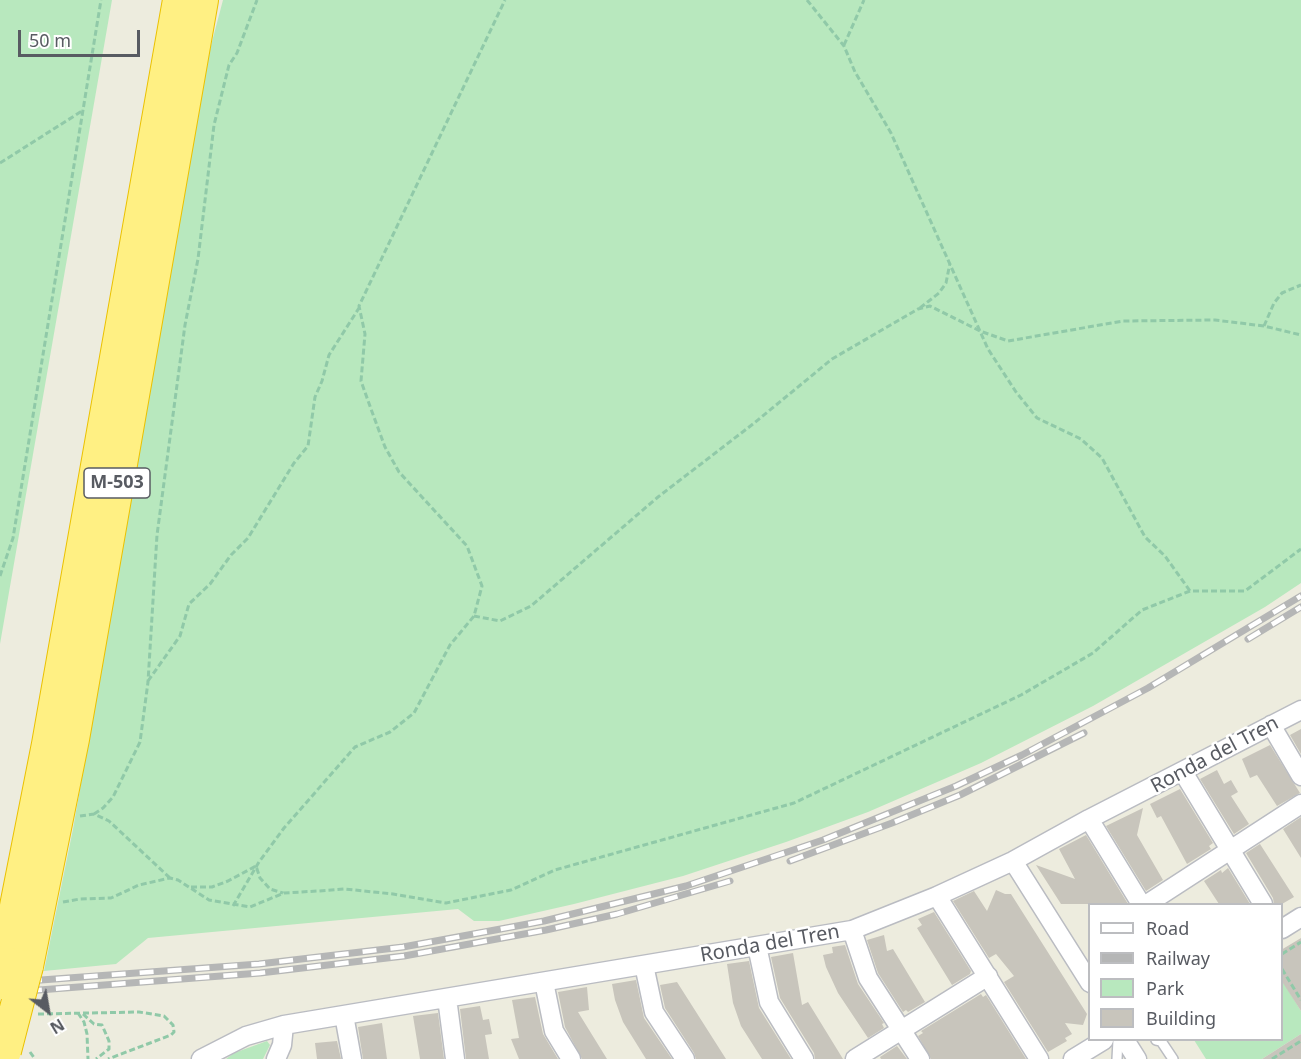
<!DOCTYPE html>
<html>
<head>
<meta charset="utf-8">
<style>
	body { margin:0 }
	#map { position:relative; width:1301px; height:1059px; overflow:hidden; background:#edecde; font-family:"Noto Sans",sans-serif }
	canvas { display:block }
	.legend { position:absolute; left:1088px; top:903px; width:195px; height:138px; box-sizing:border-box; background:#fff; border:2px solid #bcbdc0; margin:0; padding:8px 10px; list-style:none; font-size:18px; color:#585b62 }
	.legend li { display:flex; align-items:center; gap:12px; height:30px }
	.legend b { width:30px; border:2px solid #bcbdc0 }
	.north { position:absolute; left:18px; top:981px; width:60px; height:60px; -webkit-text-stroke:4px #fff; paint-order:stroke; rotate:149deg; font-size:16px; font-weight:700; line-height:24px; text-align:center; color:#585b62 }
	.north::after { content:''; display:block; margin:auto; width:21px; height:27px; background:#585b62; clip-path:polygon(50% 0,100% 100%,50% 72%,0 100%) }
	.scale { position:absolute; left:18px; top:30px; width:122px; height:27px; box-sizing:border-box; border:3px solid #585b62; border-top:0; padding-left:8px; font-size:18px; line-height:21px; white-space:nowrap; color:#585b62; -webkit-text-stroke:4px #fff; paint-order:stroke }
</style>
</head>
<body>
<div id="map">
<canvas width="1301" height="1059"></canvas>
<ul class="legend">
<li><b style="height:8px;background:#fff"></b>Road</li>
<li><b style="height:8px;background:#b5b6b6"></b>Railway</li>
<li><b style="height:16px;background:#b8e8be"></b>Park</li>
<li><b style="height:16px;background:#c8c5bc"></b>Building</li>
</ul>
<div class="north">N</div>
<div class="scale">50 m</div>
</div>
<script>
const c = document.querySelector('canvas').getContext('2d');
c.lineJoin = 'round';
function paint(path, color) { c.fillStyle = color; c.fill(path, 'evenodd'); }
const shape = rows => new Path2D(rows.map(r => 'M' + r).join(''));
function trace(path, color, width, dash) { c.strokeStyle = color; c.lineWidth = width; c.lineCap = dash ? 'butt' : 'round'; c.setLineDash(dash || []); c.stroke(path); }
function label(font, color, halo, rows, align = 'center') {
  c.font = font + ' "Noto Sans",sans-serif'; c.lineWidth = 5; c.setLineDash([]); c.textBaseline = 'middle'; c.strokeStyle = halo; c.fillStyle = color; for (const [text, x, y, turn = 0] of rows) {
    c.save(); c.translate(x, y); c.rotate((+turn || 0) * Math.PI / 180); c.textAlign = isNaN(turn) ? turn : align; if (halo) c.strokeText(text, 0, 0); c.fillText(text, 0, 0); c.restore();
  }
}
const green = shape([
	[0,0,112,0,0,644],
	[223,0,1301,0,1301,583,1265,607,1093,706,981,763,868,812,786,842,683,876,574,904,499,921,474,921,458,909,148,938,116,964,44,971,73,829,204,72],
	[1282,980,1301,1011,1301,1034,1262,1059,1206,1059,1194,1040,1282,1040],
	[267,1041,270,1045,263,1059,226,1059,234,1053]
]);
const building = shape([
	[1301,729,1301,754,1290,735],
	[1270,745,1300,793,1277,806,1257,775,1250,778,1242,759],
	[1217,770,1224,784,1231,780,1238,792,1231,796,1249,824,1234,834,1200,779],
	[1180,789,1213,843,1209,846,1211,849,1187,864,1161,816,1157,818,1150,804],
	[1143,808,1137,835,1163,880,1146,891,1106,826],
	[1301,817,1301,858,1283,829],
	[1086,835,1128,904,1061,904,1036,865,1075,879,1059,849],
	[1260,844,1294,897,1282,904,1274,904,1273,898,1246,853],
	[1228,868,1250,904,1219,904,1204,881,1221,870,1222,873],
	[996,890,1005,894,1011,894,1087,1014,1083,1025,1065,1023,1072,1034,1065,1038,1067,1041,1048,1052,1004,982,1014,976,996,954,989,958,953,901,974,891,987,911],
	[934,912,971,971,970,974,952,985,917,928,922,925,918,919],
	[884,935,887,951,893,949,925,1002,908,1012,906,1010,903,1012,878,973,867,940],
	[1301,938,1301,1011,1281,980,1281,950],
	[845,945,858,984,884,1023,882,1024,884,1028,868,1038,838,993,826,967,823,955,833,953,832,947],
	[793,953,802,1005,808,1002,843,1059,815,1059,814,1053,780,998,771,957],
	[749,961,759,1008,791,1059,762,1059,741,1026,733,1003,727,964],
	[636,980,644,1018,672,1059,646,1059,623,1022,615,1000,612,984],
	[677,982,726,1059,696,1059,694,1053,665,1008,660,985],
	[587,987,589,1010,578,1012,607,1059,582,1059,565,1027,558,992],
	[981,994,983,997,986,995,1026,1059,931,1059,918,1036,923,1033,921,1031],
	[535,997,543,1034,558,1059,519,1059,511,1039,519,1038,512,1000],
	[480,1006,483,1020,489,1019,492,1034,485,1035,489,1059,466,1059,460,1009],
	[438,1013,444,1059,420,1059,413,1016],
	[382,1023,387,1059,363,1059,358,1027],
	[1301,1034,1301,1059,1262,1059],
	[337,1041,341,1059,317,1059,315,1043],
	[897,1046,907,1059,881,1059,880,1057]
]);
const path = shape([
	[807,0,844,46,855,72,891,133,988,349,1016,392,1037,418,1081,439,1102,458,1145,537,1165,556,1190,591],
	[844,45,864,0],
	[0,163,82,111],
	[920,308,939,293,946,283,950,263],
	[1264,326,1274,303,1282,293,1301,285],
	[0,576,13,538,101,0],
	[474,616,500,621,531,606,658,497,753,424,832,359,918,309,930,306,980,331,1008,341,1123,321,1215,320,1264,326,1301,335],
	[148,681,180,636,189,604,210,584,231,555,248,538,294,463,308,446,315,397,322,381,329,355,359,308],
	[94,814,103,808,113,797,140,742,148,682,157,535,185,325,198,259,214,125,229,65,237,53,257,0],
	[80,816,94,814,109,821,170,878],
	[191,887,212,887,228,881,256,866,260,878,270,889,283,893],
	[63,902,80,899,111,898,139,885,170,878,178,880,209,900,250,907,284,893,318,891,345,889,393,894,446,903,511,890,555,870,794,803,1021,695,1093,653,1142,610,1190,591,1245,591,1301,549],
	[233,906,259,862,284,828,355,747,390,732,414,713,450,645,474,616,482,586,467,546,399,472,385,447,371,409,361,381,365,334,359,306,505,0],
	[1282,954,1301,942],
	[1282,969,1301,1000],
	[78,1013,84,1022,87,1034,88,1059],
	[38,1014,139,1012,164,1016,173,1025,174,1032,171,1035,108,1059],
	[83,1014,94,1024,102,1025,109,1041,109,1049,96,1059],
	[30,1052,35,1059],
	[1272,1059,1301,1041]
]);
const lane = shape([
	[1156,1040,1161,1041,1173,1059],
	[1117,1059,1118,1040]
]);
const street = shape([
	[1271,725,1301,776],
	[1183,772,1263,904],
	[1089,819,1141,904],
	[1013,861,1090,983],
	[937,896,1039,1059],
	[1147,904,1301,804],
	[1282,929,1301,917],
	[852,930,868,978,920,1059],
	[757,946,769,1002,804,1059],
	[644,965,654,1012,685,1059],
	[544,982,554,1031,571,1059],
	[447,998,455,1059],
	[344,1015,352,1059],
	[1125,1040,1137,1059],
	[201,1059,246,1036,284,1025,852,930,937,896,1013,861,1089,819,1301,710],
	[276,1059,282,1045,284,1025],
	[855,1059,988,976],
	[1073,1059,1104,1040]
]);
const highway = shape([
	[5,962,48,744,179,0],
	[27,966,73,739,202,0]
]);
const rail = shape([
	[1248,639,1301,607],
	[790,861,892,823,960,795,1084,733],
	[0,983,259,964,403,947,544,921,686,886,823,840,956,786,1022,755,1148,688,1301,596],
	[0,993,260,973,404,956,546,930,617,914,730,881]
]);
const highwayBridge = shape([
	[0,983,5,962],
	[5,1051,27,966]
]);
const shields = [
	[117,483,66]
];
const shieldNames = [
	["M-503",117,483]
];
const streetNames = [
	["Ronda del Tren",1215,755,-28],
	["Ronda del Tren",770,944,-10]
];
paint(green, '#b8e8be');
paint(building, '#c8c5bc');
trace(lane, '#babcc2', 12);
trace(street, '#babcc2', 21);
trace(highway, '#ebc100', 34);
trace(path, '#90c9a8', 3, [6, 3]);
trace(lane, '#fff', 9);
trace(street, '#fff', 18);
trace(highway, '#fff083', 32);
trace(rail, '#b5b6b6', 7);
trace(rail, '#fff', 4.5, [14]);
trace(highwayBridge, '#ebc100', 34, []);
trace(highwayBridge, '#fff083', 32);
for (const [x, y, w] of shields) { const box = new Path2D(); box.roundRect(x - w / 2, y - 15, w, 30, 4.5); c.fillStyle = '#fff'; c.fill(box); trace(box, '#585b62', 1.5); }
label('bold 18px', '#585b62', null, shieldNames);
label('20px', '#585b62', '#fff', streetNames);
</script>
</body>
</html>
